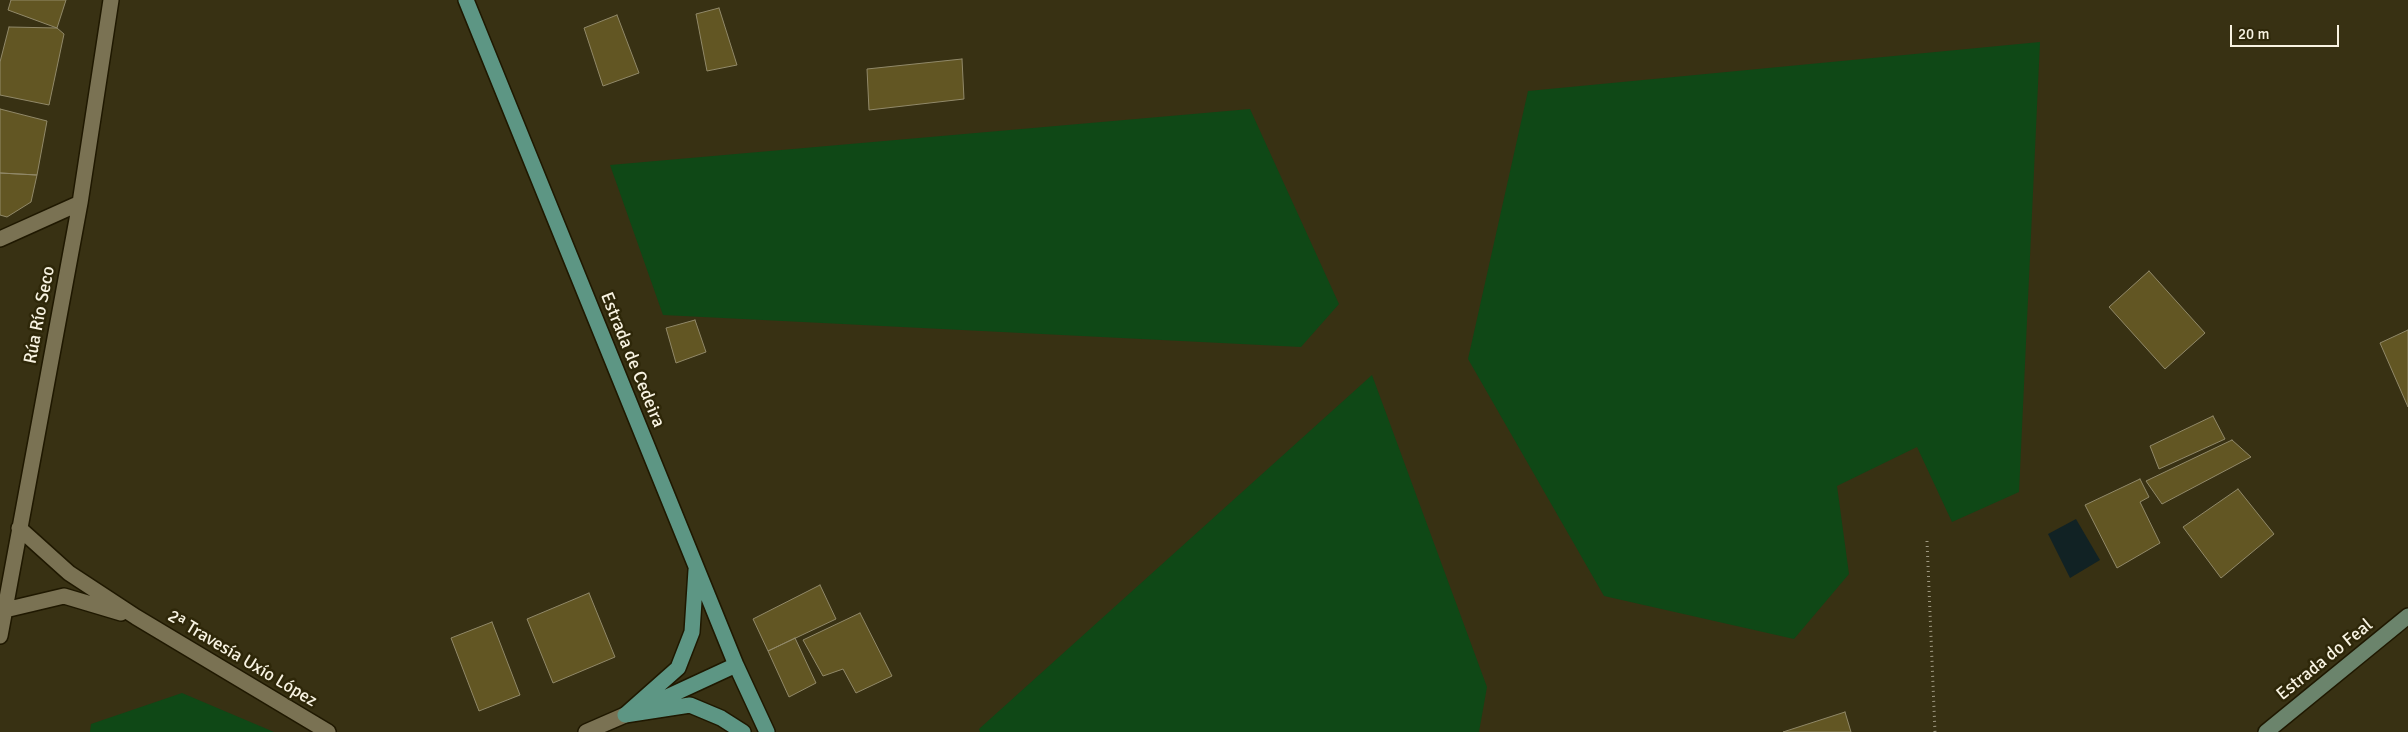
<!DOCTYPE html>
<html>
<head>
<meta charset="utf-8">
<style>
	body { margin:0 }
	#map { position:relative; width:2408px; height:732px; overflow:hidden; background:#383113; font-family:Signika,sans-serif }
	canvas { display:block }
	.scale { position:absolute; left:2230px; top:25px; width:109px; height:22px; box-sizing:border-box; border:2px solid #f8f3e2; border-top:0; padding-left:6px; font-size:15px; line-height:18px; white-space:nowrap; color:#f8f3e2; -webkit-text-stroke:4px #2e2709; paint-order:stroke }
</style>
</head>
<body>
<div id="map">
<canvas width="2408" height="732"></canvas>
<div class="scale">20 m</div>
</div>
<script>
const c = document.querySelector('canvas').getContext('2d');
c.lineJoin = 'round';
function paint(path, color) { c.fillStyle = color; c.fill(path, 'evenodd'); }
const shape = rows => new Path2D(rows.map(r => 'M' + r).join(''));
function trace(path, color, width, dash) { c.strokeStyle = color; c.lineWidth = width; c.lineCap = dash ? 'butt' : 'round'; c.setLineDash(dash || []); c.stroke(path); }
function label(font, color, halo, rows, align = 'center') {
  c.font = font + ' Signika,sans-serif'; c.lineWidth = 5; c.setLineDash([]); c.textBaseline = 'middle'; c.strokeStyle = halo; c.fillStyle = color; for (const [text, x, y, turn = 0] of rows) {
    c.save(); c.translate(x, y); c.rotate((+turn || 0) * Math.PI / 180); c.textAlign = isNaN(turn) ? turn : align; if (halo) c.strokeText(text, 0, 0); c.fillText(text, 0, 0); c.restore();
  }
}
const green = shape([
	[2040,42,2019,492,1952,522,1917,447,1837,486,1849,574,1794,639,1604,596,1468,359,1528,91],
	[1250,109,1339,304,1301,347,663,315,610,165],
	[1372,375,1487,687,1479,732,980,732,979,729],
	[182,693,274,732,90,732,91,724]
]);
const water = shape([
	[2076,519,2100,560,2070,578,2048,534]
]);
const building = shape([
	[11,0,66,0,57,28,8,10,11,0],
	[719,8,737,65,707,71,696,14,719,8],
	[617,15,639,73,603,86,584,28,617,15],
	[9,27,57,28,64,34,49,105,0,95,0,62,9,27],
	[962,59,964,99,869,110,867,69,962,59],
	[0,109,47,121,37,175,0,173,0,109],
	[0,173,37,175,31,202,7,217,0,215,0,173],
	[2149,271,2205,333,2165,369,2109,307,2149,271],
	[695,320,706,352,676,363,666,328,695,320],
	[2408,330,2408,407,2380,343,2408,330],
	[2213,416,2225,439,2159,469,2150,446,2213,416],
	[2232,440,2251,457,2162,504,2146,481,2232,440],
	[2140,479,2149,497,2140,502,2160,543,2117,568,2085,505,2140,479],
	[2238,489,2274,534,2221,578,2183,527,2238,489],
	[820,585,836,619,768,651,753,619,820,585],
	[589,593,615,657,553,683,527,619,589,593],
	[860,613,892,676,856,693,843,669,823,676,803,640,860,613],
	[492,622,520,695,479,711,451,638,492,622],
	[795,638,816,683,789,697,768,651,795,638],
	[1845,712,1851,732,1783,732,1845,712]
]);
const path = shape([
	[1927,541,1935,732]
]);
const street = shape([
	[0,239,80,203],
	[19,528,69,573,136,617,328,732],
	[5,610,64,596,121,613],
	[0,636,80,203,111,0],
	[586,732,625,715]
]);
const secondary = shape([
	[2266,732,2408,616]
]);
const primary = shape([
	[466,0,736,665,767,732],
	[643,708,736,665],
	[625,715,678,668,692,632,696,570],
	[625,715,690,705,721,718,743,732]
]);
const streetNames = [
	["Rúa Río Seco",40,315,-79],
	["Estrada de Cedeira",632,360,68],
	["2ª Travesía Uxío López",242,659,31],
	["Estrada do Feal",2325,660,-39]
];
paint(green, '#0f4816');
paint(water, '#112224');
paint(building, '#625623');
trace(building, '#918969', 1);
trace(street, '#1f1800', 18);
trace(secondary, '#1f1800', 18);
trace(primary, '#1f1800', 18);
trace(path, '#9f9982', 3, [1, 4]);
trace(street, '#7a7253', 15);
trace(secondary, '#6b846c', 15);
trace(primary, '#5d9684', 15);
label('18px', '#f8f3e2', '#2e2709', streetNames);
</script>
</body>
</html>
